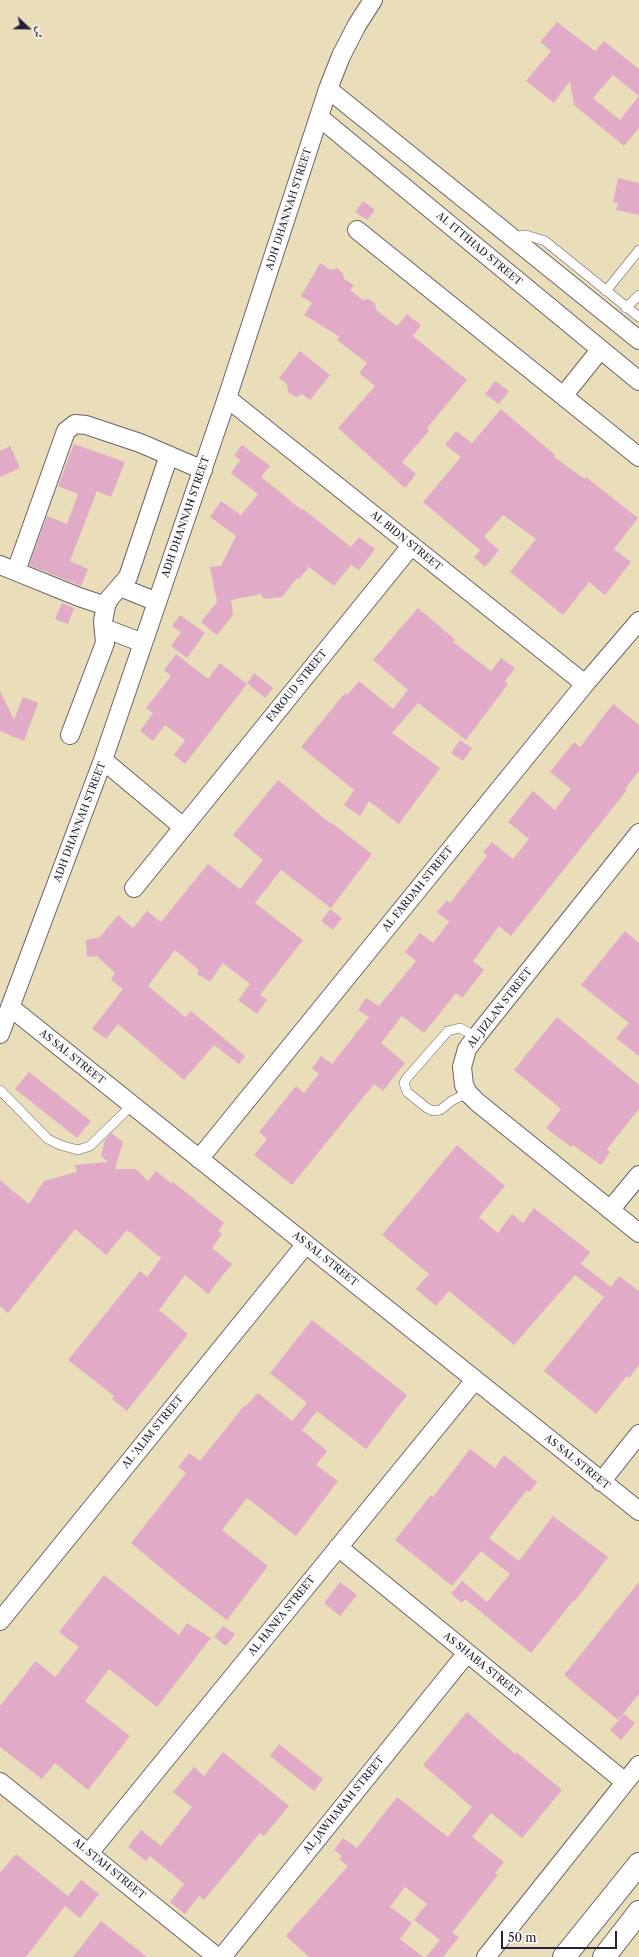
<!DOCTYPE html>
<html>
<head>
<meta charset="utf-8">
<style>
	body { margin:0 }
	#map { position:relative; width:639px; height:1957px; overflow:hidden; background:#eaddba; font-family:"Libre Caslon Text",Amiri,serif }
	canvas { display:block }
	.north { position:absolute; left:8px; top:8px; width:40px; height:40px; -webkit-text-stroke:3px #fdfcf7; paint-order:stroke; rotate:112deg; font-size:11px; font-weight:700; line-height:16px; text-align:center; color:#22223b }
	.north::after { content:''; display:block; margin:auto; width:14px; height:18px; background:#22223b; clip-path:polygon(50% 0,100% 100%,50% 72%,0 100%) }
	.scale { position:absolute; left:501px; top:1931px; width:116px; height:18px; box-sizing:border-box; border:2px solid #22223b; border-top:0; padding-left:5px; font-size:12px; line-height:14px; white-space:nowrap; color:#22223b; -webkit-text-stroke:3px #fdfcf7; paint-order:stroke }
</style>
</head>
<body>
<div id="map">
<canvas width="639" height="1957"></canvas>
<div class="north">ش</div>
<div class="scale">50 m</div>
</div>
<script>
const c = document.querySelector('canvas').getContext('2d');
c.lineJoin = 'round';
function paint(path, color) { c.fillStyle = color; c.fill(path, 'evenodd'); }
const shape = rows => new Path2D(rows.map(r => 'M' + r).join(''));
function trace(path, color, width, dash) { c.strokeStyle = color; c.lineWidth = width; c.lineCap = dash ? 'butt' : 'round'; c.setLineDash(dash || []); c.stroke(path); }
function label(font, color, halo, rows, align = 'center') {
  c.font = font + ' "Libre Caslon Text",serif'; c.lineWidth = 3; c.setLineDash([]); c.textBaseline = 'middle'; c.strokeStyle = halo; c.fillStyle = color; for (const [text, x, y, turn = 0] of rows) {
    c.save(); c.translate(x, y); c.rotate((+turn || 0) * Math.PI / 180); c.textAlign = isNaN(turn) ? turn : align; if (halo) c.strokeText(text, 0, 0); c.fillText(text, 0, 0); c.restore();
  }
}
const building = shape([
	[557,22,595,51,604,41,639,69,639,96,613,75,593,98,620,120,639,96,639,128,624,146,574,105,570,81,554,103,526,81,551,51,540,42],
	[618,178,639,183,639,215,616,210,618,203,613,202],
	[363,201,375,210,367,220,355,212],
	[320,263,331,270,337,268,343,273,344,279,354,285,350,290,363,300,369,299,375,303,376,310,397,326,407,314,421,325,413,336,467,380,427,428,429,431,402,462,416,474,405,488,338,428,375,386,359,373,367,363,337,340,340,337,304,315,312,303,301,296],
	[300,351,330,375,310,400,302,394,296,397,288,392,287,384,279,378],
	[495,381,509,391,499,404,485,394],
	[501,409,555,455,554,457,585,479,586,477,638,518,614,549,631,562,605,595,589,582,563,615,510,572,536,539,503,515,484,537,499,550,485,567,474,557,480,550,423,502,461,457,445,445,456,431,472,443],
	[74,444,125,462,111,497,97,491,70,561,88,569,81,586,29,565,47,516,67,524,78,494,58,486],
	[242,445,270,466,261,477,302,510,303,509,351,547,359,537,375,549,359,570,351,565,334,586,309,567,299,579,297,578,282,597,264,599,261,594,231,600,233,615,217,635,201,622,217,602,210,567,221,566,236,536,210,517,221,501,241,515,258,494,231,473,240,460,234,455],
	[10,446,20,468,0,477,0,451],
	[62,603,74,608,68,624,55,619],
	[418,608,456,640,453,642,491,671,501,658,515,668,505,681,508,684,466,740,418,703,392,733,440,768,399,824,369,801,360,816,344,805,354,790,301,747,345,693,347,695,359,681,393,709,408,690,373,660],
	[180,615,205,633,187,658,171,646,181,632,172,626],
	[176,654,208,679,220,663,247,684,185,764,174,755,185,740,165,725,153,741,140,731,153,713,146,708,171,676,164,670],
	[254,673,273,688,265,698,247,683],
	[0,691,14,720,23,697,38,703,24,741,0,731],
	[613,704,639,725,639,771,625,789,627,790,511,936,499,926,473,961,484,970,462,998,456,993,424,1033,402,1016,381,1043,405,1063,383,1091,374,1084,292,1185,254,1155,267,1139,259,1132,296,1086,304,1093,319,1074,312,1068,321,1056,332,1064,369,1017,358,1010,366,998,379,1006,416,961,405,952,420,933,433,943,449,922,437,912,447,900,450,903,487,856,483,852,492,842,513,859,529,839,508,822,533,791,555,810,571,789,550,772,574,742,580,747],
	[460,740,472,748,463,761,451,753],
	[278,780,331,824,332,823,372,854,331,908,281,870,255,903,303,940,260,995,267,1000,257,1014,238,1000,250,984,223,963,210,982,197,974,199,970,175,950,148,986,185,1017,191,1011,245,1056,239,1064,214,1045,184,1080,118,1024,106,1039,92,1029,123,989,111,980,115,973,97,956,87,957,86,940,100,937,118,915,133,928,147,911,161,922,208,864,240,889,263,860,233,835],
	[330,909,342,918,333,930,321,921],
	[625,931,639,943,639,1056,616,1038,629,1023,581,985],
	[557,1017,639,1085,639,1109,607,1149,610,1152,601,1165,573,1145,571,1147,546,1128,561,1109,514,1070],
	[29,1072,91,1121,77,1138,15,1089],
	[111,1133,123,1142,115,1169,136,1169,148,1181,156,1171,172,1184,173,1182,224,1223,218,1231,222,1234,212,1248,232,1264,208,1294,185,1275,159,1310,188,1334,127,1411,112,1399,114,1396,68,1360,140,1271,147,1277,161,1258,127,1230,106,1255,75,1229,8,1313,0,1306,0,1180,29,1204,44,1181,77,1172,75,1165,108,1162,101,1156,105,1140],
	[457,1145,505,1186,479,1217,498,1233,512,1214,523,1223,534,1208,590,1252,581,1264,611,1287,619,1276,639,1291,639,1365,629,1378,627,1376,596,1414,544,1371,604,1297,575,1275,514,1345,449,1291,436,1306,416,1289,429,1274,382,1235],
	[312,1320,407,1395,366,1449,317,1411,302,1430,327,1451,316,1465,338,1481,296,1536,247,1498,222,1530,268,1566,227,1620,181,1585,131,1543,186,1473,178,1467,189,1453,200,1461,244,1406,245,1407,258,1393,292,1421,307,1403,270,1373],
	[470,1449,495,1468,504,1455,537,1482,530,1492,527,1490,489,1538,519,1561,553,1516,608,1557,575,1601,574,1600,531,1653,465,1599,462,1603,451,1594,462,1581,487,1602,510,1574,481,1551,452,1586,395,1540,431,1495,433,1497],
	[104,1575,179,1635,187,1623,211,1638,157,1707,109,1669,85,1701,130,1736,88,1790,55,1763,42,1779,0,1747,0,1706,36,1661,55,1677,79,1647,59,1632],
	[340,1582,357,1595,340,1616,324,1603],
	[639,1582,639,1694,618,1720,564,1675],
	[223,1626,235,1634,226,1646,214,1637],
	[467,1712,515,1754,516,1752,562,1790,522,1838,491,1813,472,1837,504,1862,495,1873,498,1875,452,1933,459,1937,443,1957,426,1957,440,1940,414,1920,427,1904,405,1887,390,1907,412,1923,400,1939,423,1957,309,1957,286,1936,348,1866,339,1859,342,1856,334,1850,343,1838,357,1848,397,1797,448,1837,472,1807,423,1765],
	[624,1714,635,1723,621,1740,610,1730],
	[279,1744,323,1779,314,1791,270,1756],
	[223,1752,289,1806,264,1836,260,1833,204,1900,199,1896,185,1914,170,1902,184,1884,150,1856,146,1861,128,1847,141,1830,161,1846,192,1807,173,1792,194,1767,204,1776],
	[16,1854,68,1896,81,1880,99,1894,80,1918,65,1906,26,1957,0,1957,0,1873],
	[101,1921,147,1957,73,1957]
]);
const service = shape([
	[513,237,526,235,545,241,639,317],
	[606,291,639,250],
	[626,308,639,295],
	[0,1090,48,1139,60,1145,78,1150,90,1146,132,1105],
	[468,1093,453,1100,440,1110,433,1111,427,1108,407,1092,404,1083,406,1079,448,1031,460,1028,476,1037]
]);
const minor = shape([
	[328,89,639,340],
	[319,117,639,381],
	[357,230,639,457],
	[564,395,600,350],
	[227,398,585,684],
	[0,565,79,597,106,606],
	[16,571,66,431,75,424,86,425,140,443,203,470],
	[120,587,157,602],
	[104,628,143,643],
	[70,735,105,643,103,621,106,606,109,599,128,577,169,455],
	[103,760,183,827],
	[639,833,476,1037,467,1049,462,1067,464,1085,468,1093,477,1102,639,1233],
	[134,888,411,546],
	[10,1007,639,1511],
	[0,1034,103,760,227,398,328,89,341,56,357,25,373,0],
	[199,1159,585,684,639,621],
	[610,1210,639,1175],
	[601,1482,639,1434],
	[338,1547,625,1782],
	[0,1621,306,1244],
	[0,1782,217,1957],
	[89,1853,475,1380],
	[222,1957,467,1653],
	[486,1957,639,1765]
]);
const tertiary = shape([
	[564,1957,639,1864],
	[604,1957,639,1912]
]);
const streetNames = [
	["ADH DHANNAH STREET",289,209,-72],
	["AL ITTIHAD STREET",479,249,40],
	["ADH DHANNAH STREET",186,517,-71],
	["AL BIDN STREET",406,541,39],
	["FAROUD STREET",297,686,-51],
	["ADH DHANNAH STREET",80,822,-69],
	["AL FARDAH STREET",418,889,-51],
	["AL JIZLAN STREET",500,1008,-52],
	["AS SAL STREET",72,1057,39],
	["AS SAL STREET",325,1259,39],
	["AL 'ALIM STREET",153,1432,-51],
	["AS SAL STREET",577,1462,39],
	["AL HANFA STREET",282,1616,-51],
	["AS SHABA STREET",482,1665,39],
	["AL JAWHARAH STREET",344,1805,-51],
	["AL STAH STREET",109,1869,39]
];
paint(building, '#e1abc8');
trace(service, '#686367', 10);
trace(minor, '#686367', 20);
trace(tertiary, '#686367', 24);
trace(service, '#fff', 9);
trace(minor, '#fff', 18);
trace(tertiary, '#fff', 22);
label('10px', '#22223b', '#fdfcf7', streetNames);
</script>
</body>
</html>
